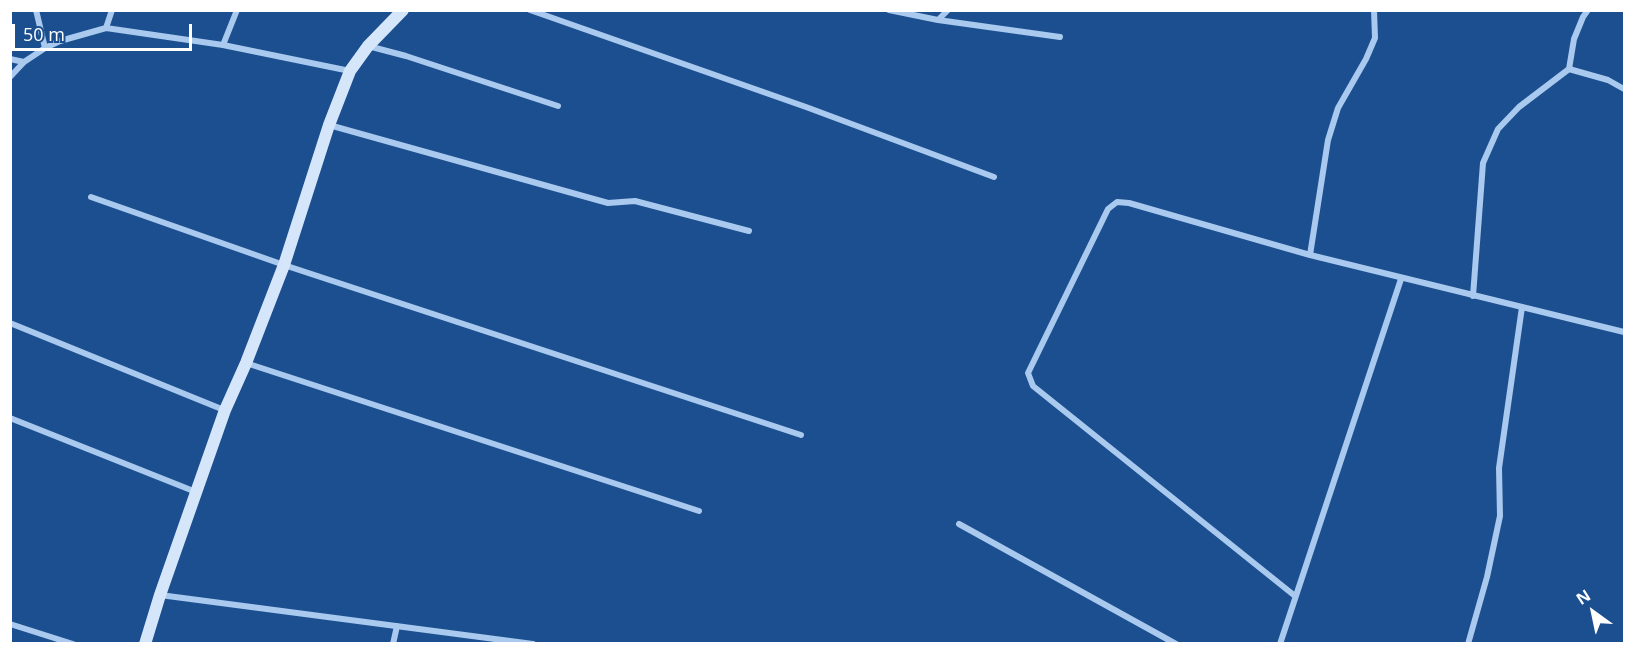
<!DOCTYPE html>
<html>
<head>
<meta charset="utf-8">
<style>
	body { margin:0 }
	#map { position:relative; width:1635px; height:654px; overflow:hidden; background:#1b4f8f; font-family:"Open Sans",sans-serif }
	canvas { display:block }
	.frame { position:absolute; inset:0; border:12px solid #fff; pointer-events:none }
	.north { position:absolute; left:1563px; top:582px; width:60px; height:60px; -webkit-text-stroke:4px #1b4f8f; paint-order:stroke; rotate:327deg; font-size:16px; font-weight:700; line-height:24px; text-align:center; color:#fff }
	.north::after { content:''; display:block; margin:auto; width:21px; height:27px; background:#fff; clip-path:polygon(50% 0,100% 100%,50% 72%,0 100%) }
	.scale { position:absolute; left:12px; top:24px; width:180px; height:27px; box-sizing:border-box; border:3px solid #fff; border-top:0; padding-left:8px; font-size:18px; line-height:21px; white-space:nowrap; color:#fff; -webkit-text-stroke:4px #1b4f8f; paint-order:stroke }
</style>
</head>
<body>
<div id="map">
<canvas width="1635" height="654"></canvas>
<div class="frame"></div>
<div class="north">N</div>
<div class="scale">50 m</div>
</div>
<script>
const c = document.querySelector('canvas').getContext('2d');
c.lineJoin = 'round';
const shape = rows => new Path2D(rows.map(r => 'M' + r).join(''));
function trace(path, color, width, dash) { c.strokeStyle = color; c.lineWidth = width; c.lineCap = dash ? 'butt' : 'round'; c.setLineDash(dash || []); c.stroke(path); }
const street = shape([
	[36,10,45,48],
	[530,10,806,107,994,177],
	[889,10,938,20,948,10],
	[938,20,1060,37],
	[106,28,112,10],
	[223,45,237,10],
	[368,46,406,56,558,106],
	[10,59,24,62],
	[1569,69,1574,39,1583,17,1588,10],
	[10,77,24,62,45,48,60,41,106,28,223,45,350,71],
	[329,125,608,203,635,201,749,231],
	[91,197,284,265,801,435],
	[1310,255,1328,140,1338,108,1366,59,1375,38,1374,10],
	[1473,296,1483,163,1498,129,1519,107,1569,69,1608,80,1624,89],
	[10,323,224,410],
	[246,363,699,511],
	[10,418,196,492],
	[959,524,1176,644],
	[160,595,533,644],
	[1295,596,1033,386,1028,373,1108,209,1117,202,1129,203,1310,255,1624,332],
	[10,624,73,644],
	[393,644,397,626],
	[1280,644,1401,279],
	[1468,644,1487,577,1500,516,1499,468,1522,307]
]);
const secondary = shape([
	[145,644,160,595,225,410,246,363,284,265,329,125,350,71,368,46,403,10]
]);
trace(street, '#a9c9ee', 6);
trace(secondary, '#d6e6fa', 12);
</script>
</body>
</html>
